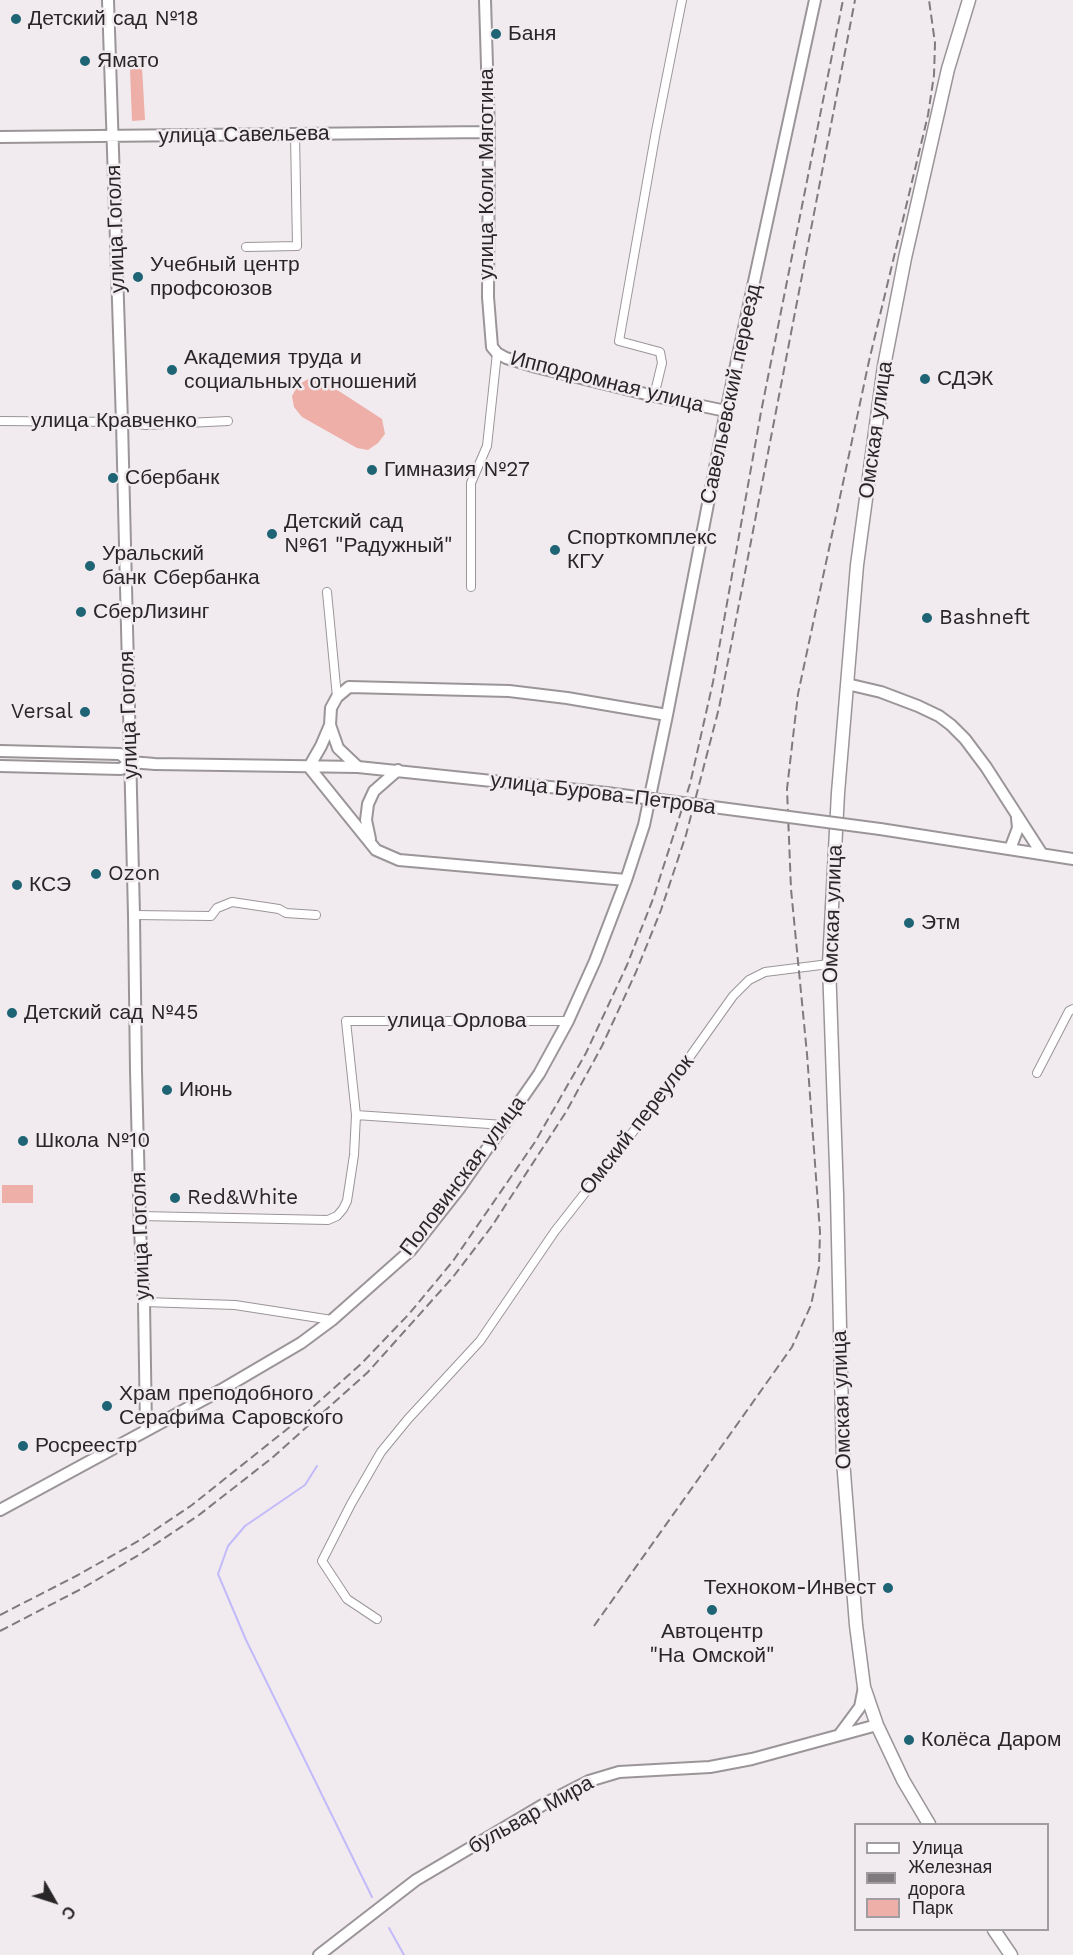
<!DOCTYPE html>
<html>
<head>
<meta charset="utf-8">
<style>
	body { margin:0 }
	#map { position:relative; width:1073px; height:1955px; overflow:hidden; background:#f1ebef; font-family:"Work Sans",sans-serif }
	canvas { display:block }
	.legend { position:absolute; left:854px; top:1823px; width:195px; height:108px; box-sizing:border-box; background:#f1ebef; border:2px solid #a19c9f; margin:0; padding:8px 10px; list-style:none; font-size:18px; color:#292628 }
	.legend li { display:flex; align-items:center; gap:12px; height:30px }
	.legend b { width:30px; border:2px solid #a19c9f }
	.north { position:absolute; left:24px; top:1871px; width:60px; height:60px; -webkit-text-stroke:4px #f1ebef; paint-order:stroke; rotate:129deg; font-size:16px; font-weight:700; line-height:24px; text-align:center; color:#292628 }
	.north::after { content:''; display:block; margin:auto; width:21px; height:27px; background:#292628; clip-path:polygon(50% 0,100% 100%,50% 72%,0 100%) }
</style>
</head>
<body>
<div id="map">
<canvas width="1073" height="1955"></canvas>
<ul class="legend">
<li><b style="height:8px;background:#fff"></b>Улица</li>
<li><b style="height:8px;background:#7e7a7d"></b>Железная дорога</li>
<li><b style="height:16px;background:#edafa7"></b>Парк</li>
</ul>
<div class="north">С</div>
</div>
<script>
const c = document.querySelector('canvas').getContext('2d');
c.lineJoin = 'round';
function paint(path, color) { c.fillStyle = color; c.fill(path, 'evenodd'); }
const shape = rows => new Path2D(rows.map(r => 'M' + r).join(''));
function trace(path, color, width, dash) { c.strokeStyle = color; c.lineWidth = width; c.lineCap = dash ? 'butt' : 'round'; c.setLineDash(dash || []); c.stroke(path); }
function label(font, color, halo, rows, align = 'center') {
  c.font = font + ' "Work Sans",sans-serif'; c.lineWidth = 5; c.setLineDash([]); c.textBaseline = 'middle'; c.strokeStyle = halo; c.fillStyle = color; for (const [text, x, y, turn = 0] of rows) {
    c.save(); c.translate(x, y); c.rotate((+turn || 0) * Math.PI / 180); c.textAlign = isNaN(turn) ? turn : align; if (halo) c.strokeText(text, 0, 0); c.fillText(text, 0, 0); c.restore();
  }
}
const green = shape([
	[142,67,145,120,132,121,130,69],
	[308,379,317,379,328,384,382,419,385,434,378,443,368,450,357,448,302,417,294,407,292,396,298,385],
	[2,1185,33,1185,33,1203,2,1203]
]);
const stream = shape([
	[317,1466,305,1485,245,1526,228,1546,218,1574,246,1640,372,1897],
	[389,1928,404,1955]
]);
const street = shape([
	[246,247,297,246,295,134],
	[654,396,662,363,660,352,619,341,656,131,682,0],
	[0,421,122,422,146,425,228,421],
	[471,587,471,483,487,446,497,353],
	[327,592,337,697],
	[134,915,211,916,217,908,232,902,279,909,286,913,316,915],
	[1037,1073,1069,1011,1073,1009],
	[356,1115,504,1125],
	[140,1216,328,1220,337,1216,343,1209,347,1201,354,1155,356,1115,346,1021,568,1021],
	[144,1302,235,1305,332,1320],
	[377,1619,347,1599,322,1561,351,1504,381,1452,408,1419,480,1341,555,1231,669,1086,733,996,749,980,765,972,829,964]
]);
const secondary = shape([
	[108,0,122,422,134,915,136,1071,140,1230,144,1302,146,1429],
	[485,0,489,132,488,297,492,347,497,353,506,358,536,367,654,396,726,411],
	[0,137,489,132],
	[847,684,881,692,918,706,939,716,951,725,965,739,986,767,1042,854],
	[330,725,338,748,358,767],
	[0,751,120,754,130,762,155,764,358,767,607,793],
	[0,766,121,769,130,762],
	[309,767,321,746,330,725,331,708,337,697,349,687,509,691,567,698,667,715],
	[309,767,376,850,399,860,626,880],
	[880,829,1073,859],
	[370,839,366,820,368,804,374,791,398,770],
	[1010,849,1018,828,1017,818],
	[0,1510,221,1390,301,1343,332,1320,411,1250,459,1189,539,1074,568,1021,595,961,626,880,644,825,667,715,726,411,815,0],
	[840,1734,860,1707,864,1687],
	[319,1955,416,1880,546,1803,589,1781,619,1772,710,1767,752,1759,877,1725]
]);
const primary = shape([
	[929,1824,903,1780,877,1725,864,1687,856,1625,843,1460,837,1195,829,964,838,793,857,565,884,366,905,258,948,69,969,0],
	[994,1930,1011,1955]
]);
const rail = shape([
	[0,1615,78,1575,140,1540,192,1505,296,1422,362,1363,409,1314,453,1261,535,1142,586,1053,627,965,653,899,690,784,713,682,761,412,843,0],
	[594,1626,792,1347,811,1305,819,1267,820,1232,807,1054,791,889,787,789,798,694,869,361,928,115,934,75,935,43,929,0],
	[0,1631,83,1588,142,1553,199,1515,272,1458,368,1372,453,1277,492,1226,566,1112,602,1046,636,972,661,910,686,835,719,708,855,0]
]);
const secondaryBridge = shape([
	[607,793,880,829]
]);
const markers = [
	[16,19,6,"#1e6475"],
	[496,34,6,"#1e6475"],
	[85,61,6,"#1e6475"],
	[138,277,6,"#1e6475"],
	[172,370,6,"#1e6475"],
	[925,379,6,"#1e6475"],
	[372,470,6,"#1e6475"],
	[113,478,6,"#1e6475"],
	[272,534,6,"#1e6475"],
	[555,550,6,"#1e6475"],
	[90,566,6,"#1e6475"],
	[81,612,6,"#1e6475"],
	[927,618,6,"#1e6475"],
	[85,712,6,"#1e6475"],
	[96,874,6,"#1e6475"],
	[17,885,6,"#1e6475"],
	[909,923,6,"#1e6475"],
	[12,1013,6,"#1e6475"],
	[167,1090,6,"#1e6475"],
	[23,1141,6,"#1e6475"],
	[175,1198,6,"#1e6475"],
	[107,1406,6,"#1e6475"],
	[23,1446,6,"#1e6475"],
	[888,1588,6,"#1e6475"],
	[712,1610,6,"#1e6475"],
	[909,1740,6,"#1e6475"]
];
const poiNames = [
	["Детский сад №18",28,19],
	["Баня",508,34],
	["Ямато",97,61],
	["Учебный центр",150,265],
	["профсоюзов",150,289],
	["Академия труда и",184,358],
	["социальных отношений",184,382],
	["СДЭК",937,379],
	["Гимназия №27",384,470],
	["Сбербанк",125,478],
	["Детский сад",284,522],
	["№61 \"Радужный\"",284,546],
	["Спорткомплекс",567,538],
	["КГУ",567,562],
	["Уральский",102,554],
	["банк Сбербанка",102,578],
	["СберЛизинг",93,612],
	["Bashneft",939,618],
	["Versal",73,712,"right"],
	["Ozon",108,874],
	["КСЭ",29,885],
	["Этм",921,923],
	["Детский сад №45",24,1013],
	["Июнь",179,1090],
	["Школа №10",35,1141],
	["Red&White",187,1198],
	["Храм преподобного",119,1394],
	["Серафима Саровского",119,1418],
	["Росреестр",35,1446],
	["Техноком-Инвест",876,1588,"right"],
	["Автоцентр",712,1632,"center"],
	["\"На Омской\"",712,1656,"center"],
	["Колёса Даром",921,1740]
];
const streetNames = [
	["улица Савельева",244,135,-1],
	["улица Коли Мяготина",487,174,-90],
	["улица Гоголя",116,229,-92],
	["Ипподромная улица",607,382,14],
	["Савельевский переезд",731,394,-78],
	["улица Кравченко",114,421],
	["Омская улица",876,430,-82],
	["улица Гоголя",129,715,-92],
	["улица Бурова-Петрова",603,794,7],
	["Омская улица",833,914,-88],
	["улица Орлова",457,1021],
	["Омский переулок",637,1125,-52],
	["Половинская улица",463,1176,-53],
	["улица Гоголя",141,1236,-92],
	["Омская улица",842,1400,-92],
	["бульвар Мира",531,1815,-29]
];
paint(green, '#edafa7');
trace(stream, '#c3bafa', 2);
trace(street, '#9b9599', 10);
trace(secondary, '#9b9599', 14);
trace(primary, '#9b9599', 15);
trace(street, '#fff', 8);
trace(secondary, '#fff', 10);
trace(primary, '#fff', 12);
trace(rail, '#7e7a7d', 2, [9, 4.5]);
trace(secondaryBridge, '#9b9599', 14, []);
trace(secondaryBridge, '#fff', 10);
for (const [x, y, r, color] of markers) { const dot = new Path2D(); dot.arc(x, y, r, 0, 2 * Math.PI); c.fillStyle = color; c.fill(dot); trace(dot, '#f1ebef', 2); }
label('21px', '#292628', '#f1ebef', poiNames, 'left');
label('21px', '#292628', '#f1ebef', streetNames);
</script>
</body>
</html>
